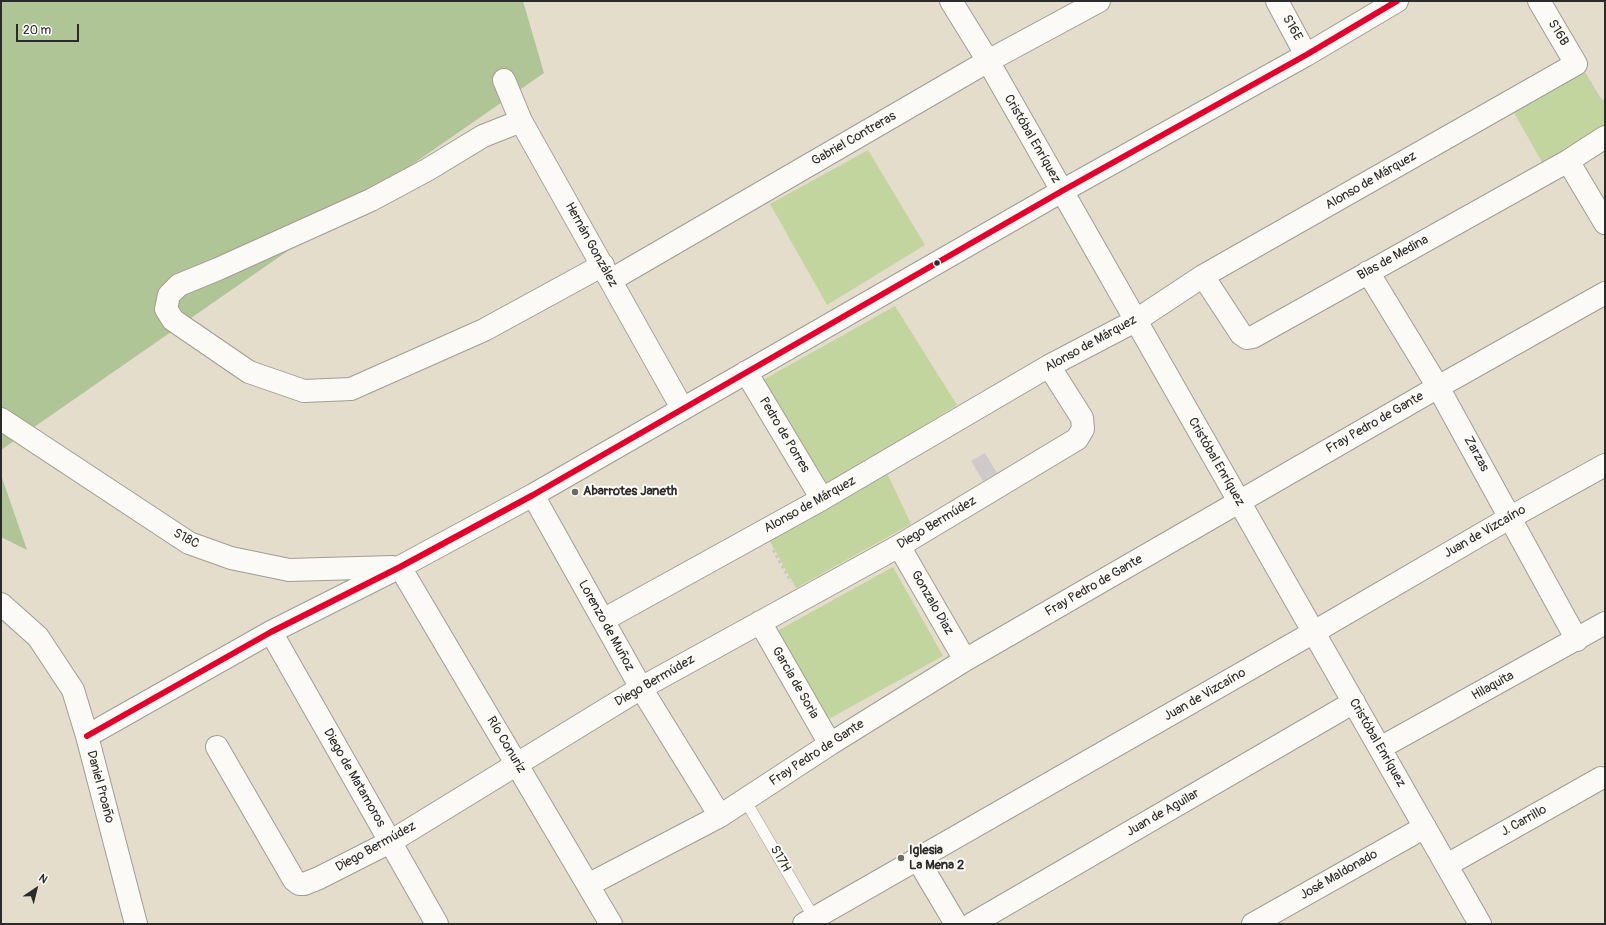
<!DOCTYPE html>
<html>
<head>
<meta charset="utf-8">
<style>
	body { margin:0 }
	#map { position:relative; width:1606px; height:925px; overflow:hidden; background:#e4ddcc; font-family:Pangolin,sans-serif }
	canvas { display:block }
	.frame { position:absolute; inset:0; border:2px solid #2b2b2b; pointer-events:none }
	.north { position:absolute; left:16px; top:869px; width:40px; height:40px; -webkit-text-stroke:3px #fdfcf7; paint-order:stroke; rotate:35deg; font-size:11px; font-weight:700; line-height:16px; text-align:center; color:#2b2b2b }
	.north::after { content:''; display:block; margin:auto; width:14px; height:18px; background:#2b2b2b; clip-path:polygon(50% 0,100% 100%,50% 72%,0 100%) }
	.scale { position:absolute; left:16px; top:24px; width:63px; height:18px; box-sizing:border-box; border:2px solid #2b2b2b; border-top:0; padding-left:5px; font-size:12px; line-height:14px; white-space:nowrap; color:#2b2b2b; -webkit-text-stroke:3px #fdfcf7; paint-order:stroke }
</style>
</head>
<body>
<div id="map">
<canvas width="1606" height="925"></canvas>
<div class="frame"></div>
<div class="north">N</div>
<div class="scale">20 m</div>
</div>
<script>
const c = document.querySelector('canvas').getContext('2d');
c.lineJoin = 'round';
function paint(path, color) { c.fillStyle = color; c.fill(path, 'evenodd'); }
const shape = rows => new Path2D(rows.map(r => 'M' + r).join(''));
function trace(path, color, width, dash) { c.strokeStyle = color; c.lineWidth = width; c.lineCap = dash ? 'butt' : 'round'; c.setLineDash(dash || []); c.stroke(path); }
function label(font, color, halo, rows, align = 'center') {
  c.font = font + ' Pangolin,sans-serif'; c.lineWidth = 4; c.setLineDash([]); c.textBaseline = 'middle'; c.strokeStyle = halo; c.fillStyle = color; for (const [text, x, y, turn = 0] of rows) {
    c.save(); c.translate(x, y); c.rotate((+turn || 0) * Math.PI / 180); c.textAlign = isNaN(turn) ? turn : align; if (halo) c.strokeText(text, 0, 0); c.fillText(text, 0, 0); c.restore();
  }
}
const green = shape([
	[1582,67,1602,100,1605,98,1605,124,1543,164,1512,109],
	[868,150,925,245,827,305,770,204],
	[895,306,957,405,828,485,761,381],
	[886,471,911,524,796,588,768,538],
	[893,567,943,656,827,720,777,631]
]);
const forest = shape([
	[1,1,523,1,544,73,1,450],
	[1,475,27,550,1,537]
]);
const building = shape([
	[985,453,997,473,983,481,971,461]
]);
const path = shape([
	[1588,81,1605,108],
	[773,550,791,582]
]);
const lane = shape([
	[745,800,814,918]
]);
const street = shape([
	[951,1,988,61,1480,924],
	[1277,1,1306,55],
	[504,80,521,121,682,408],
	[521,121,483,136,427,170,371,200,218,269,179,285,169,295,166,309,173,320,249,372,304,391,351,389,484,330,603,265],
	[1568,161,1605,223],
	[1368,272,1438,387,1577,640],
	[1203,276,1241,334,1247,338,1253,337,1568,161,1605,137],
	[611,280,988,61,1099,1],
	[746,372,822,499],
	[1,419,189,543,231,558,289,570,393,567],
	[533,495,641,688,720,816],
	[899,546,965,660],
	[400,567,611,924],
	[1,604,38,637,73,690,87,736,136,924],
	[603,620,822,499,1049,366,1135,321,1203,276,1576,64,1539,1],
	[760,622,830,744],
	[271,632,437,924],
	[87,736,271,632,400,567,533,495,1062,191,1306,55,1397,1],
	[217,747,294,880,299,884,304,884,319,878,390,842,641,688,899,546,1077,439,1083,429,1082,418,1049,366],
	[1380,748,1605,623],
	[918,860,956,924],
	[1447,865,1601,778],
	[588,885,720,816,830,744,965,660,1438,387,1605,293],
	[804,924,1314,632,1511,517,1605,465],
	[972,924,1354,702],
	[1253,924,1425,827]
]);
const bus1 = shape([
	[87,736,271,632,400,567,533,495,1062,191,1306,55,1397,1]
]);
const markers = [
	[937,263,3.5,"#2b2b2b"],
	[575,492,4,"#6c6963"],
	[901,858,4,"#6c6963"]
];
const streetNames = [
	["S16E",1292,28,61],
	["S16B",1558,33,59],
	["Gabriel Contreras",854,139,-30],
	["Cristóbal Enríquez",1032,139,60],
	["Alonso de Márquez",1371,181,-30],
	["Hernán González",591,245,61],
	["Blas de Medina",1393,258,-29],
	["Alonso de Márquez",1091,344,-29],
	["Fray Pedro de Gante",1375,423,-30],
	["Pedro de Porres",784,435,59],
	["Zarzas",1476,454,61],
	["Cristóbal Enríquez",1216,462,60],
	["Alonso de Márquez",810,505,-29],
	["Diego Bermúdez",937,523,-31],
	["Juan de Vizcaíno",1485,532,-30],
	["S18C",186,539,28],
	["Fray Pedro de Gante",1094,586,-30],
	["Gonzalo Diaz",932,603,60],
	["Lorenzo de Muñoz",606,626,61],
	["Diego Bermúdez",655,681,-30],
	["Garcia de Soria",795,683,60],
	["Hilaquita",1493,686,-29],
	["Juan de Vizcaíno",1205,695,-30],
	["Cristóbal Enríquez",1377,743,60],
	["Río Conuriz",506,745,59],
	["Fray Pedro de Gante",817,753,-33],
	["Diego de Matamoros",354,778,60],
	["Daniel Proaño",100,787,75],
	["Juan de Aguilar",1163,813,-30],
	["J. Carrillo",1524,821,-29],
	["Diego Bermúdez",376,847,-29],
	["S17H",780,859,60],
	["José Maldonado",1339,875,-30]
];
const poiNames = [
	["Abarrotes Janeth",583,492],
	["Iglesia",909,851],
	["La Mena 2",909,866]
];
paint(green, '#c2d59f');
paint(forest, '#b0c596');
paint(building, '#d0c9ca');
trace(lane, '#a19d93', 12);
trace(street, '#a19d93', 24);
trace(path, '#c9c7c3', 2.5, [3, 3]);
trace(lane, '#fbfaf7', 11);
trace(street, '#fbfaf7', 22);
trace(bus1, '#e4002b', 6);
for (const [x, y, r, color] of markers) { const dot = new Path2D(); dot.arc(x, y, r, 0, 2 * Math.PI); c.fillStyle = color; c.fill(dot); trace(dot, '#fdfcf7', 1.5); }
label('13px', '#2b2b2b', '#fdfcf7', streetNames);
label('bold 13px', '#2b2b2b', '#fdfcf7', poiNames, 'left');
</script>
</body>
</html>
